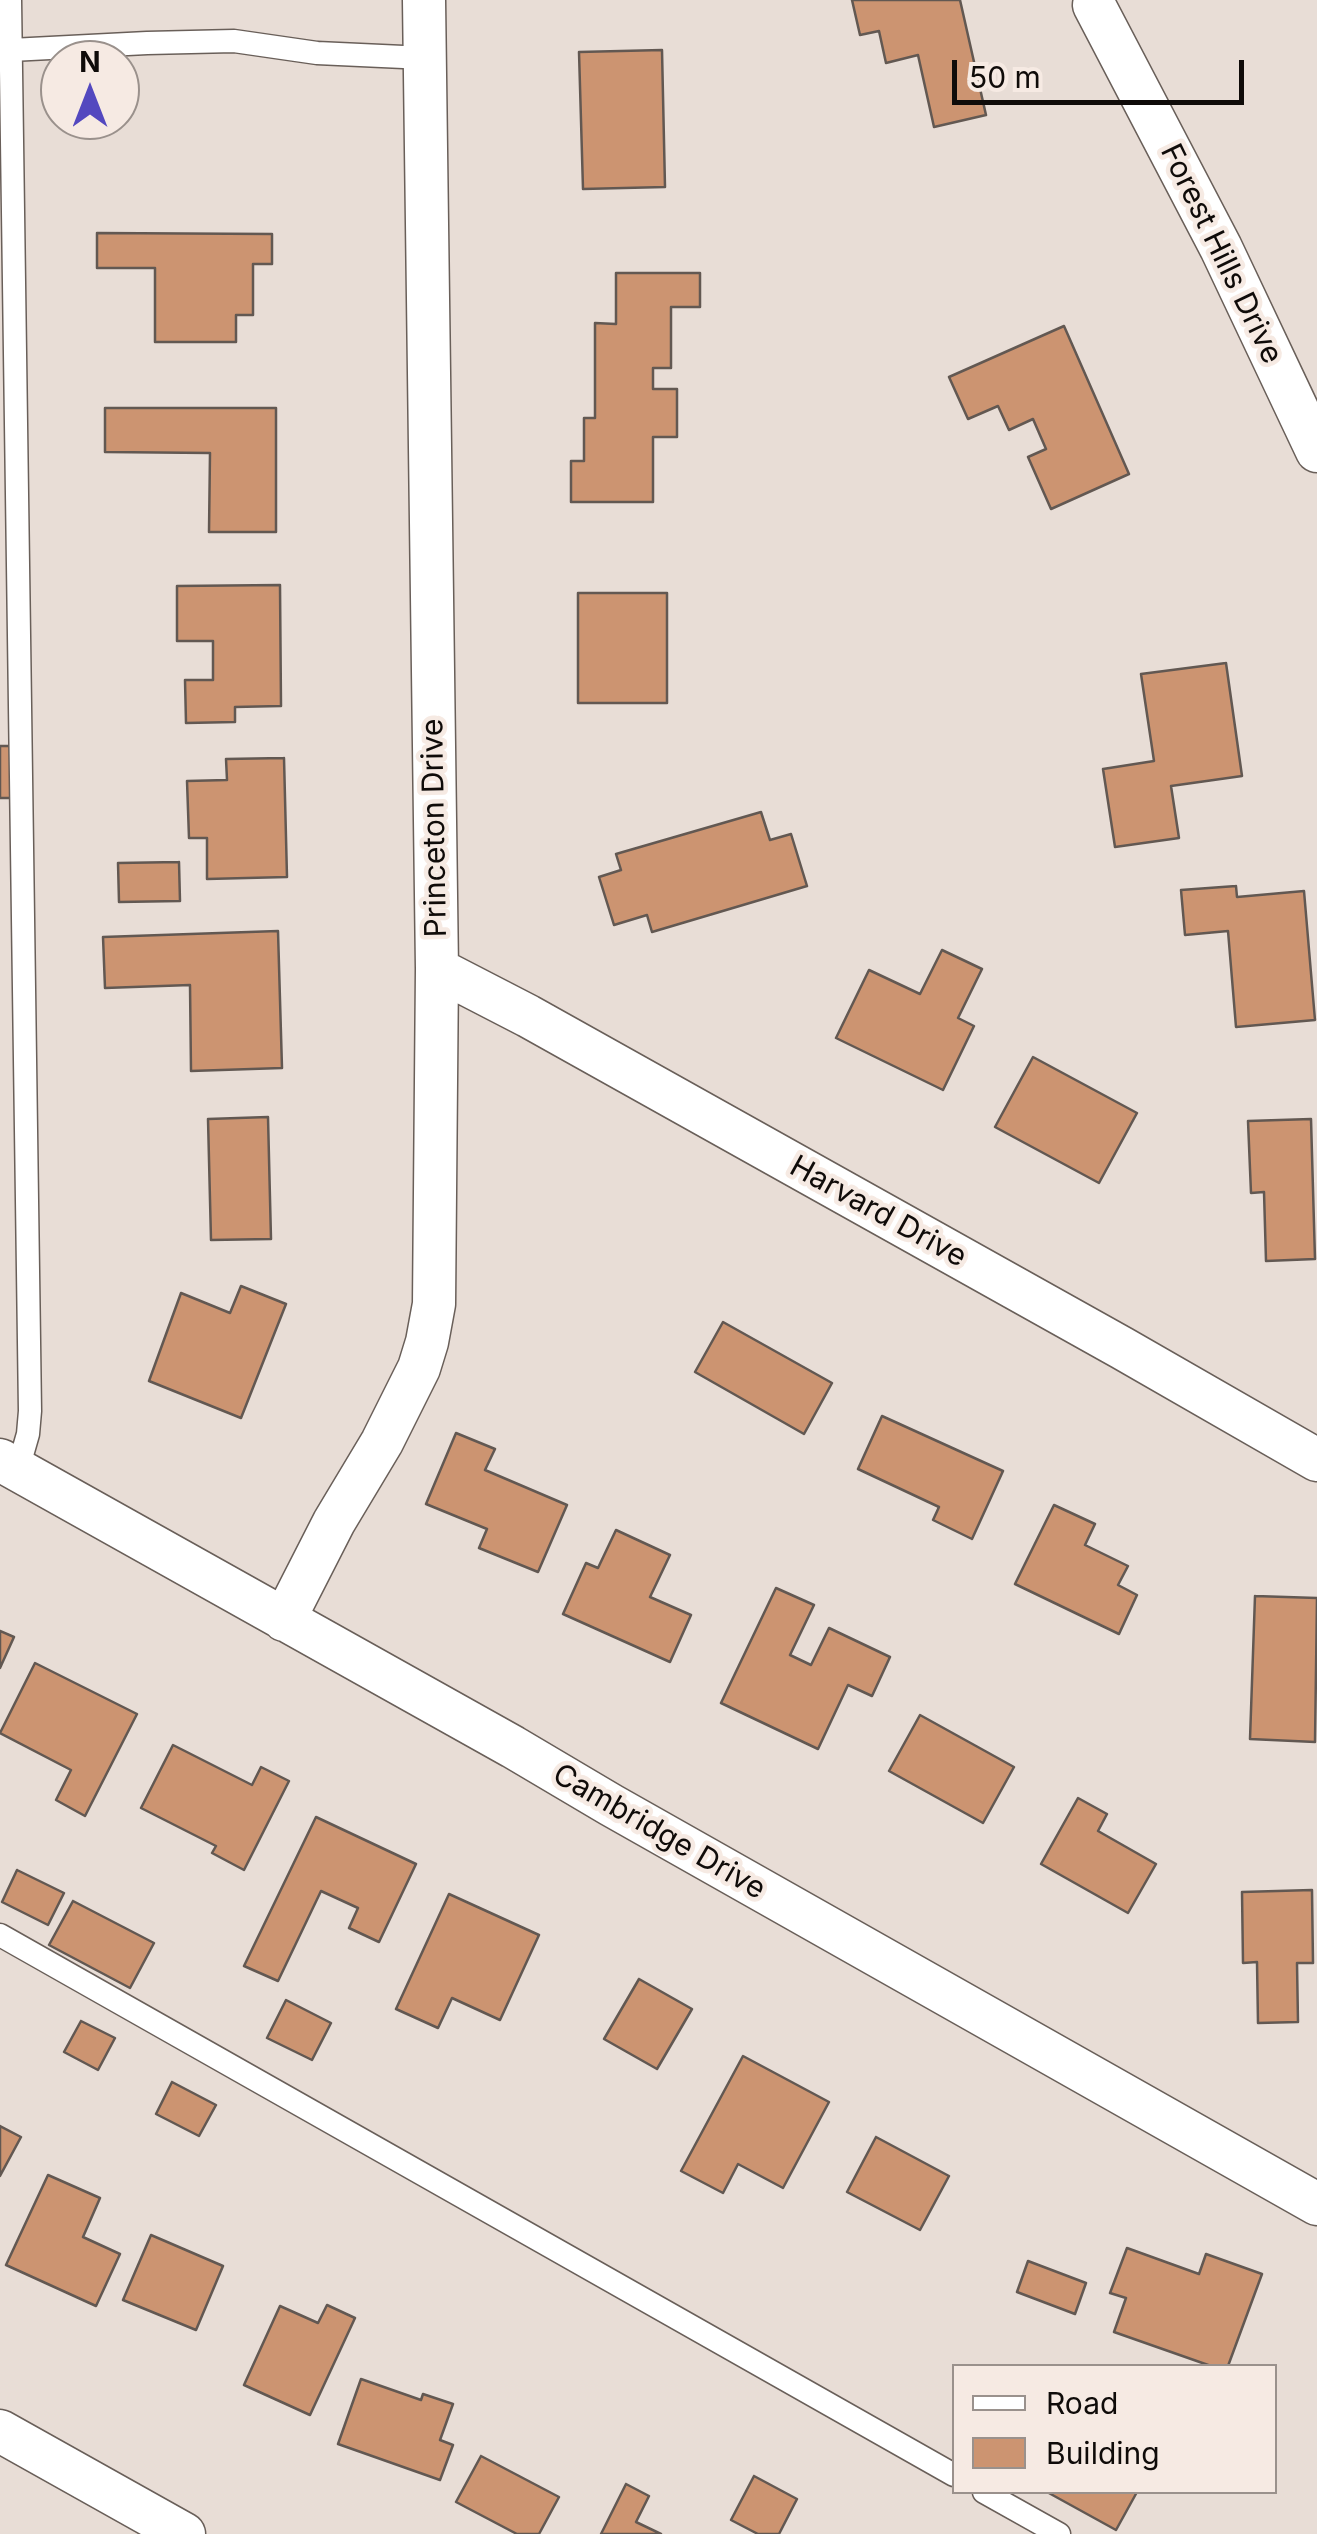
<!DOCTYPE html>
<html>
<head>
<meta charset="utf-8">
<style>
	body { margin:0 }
	#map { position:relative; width:1317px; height:2534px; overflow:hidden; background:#e8ddd6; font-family:Inter,sans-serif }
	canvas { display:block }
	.legend { position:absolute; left:952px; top:2364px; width:325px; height:130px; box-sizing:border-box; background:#f6eae3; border:2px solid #9a918c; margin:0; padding:12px 18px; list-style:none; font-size:30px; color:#0f0b09 }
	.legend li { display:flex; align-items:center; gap:20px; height:50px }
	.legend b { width:50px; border:2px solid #9a918c }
	.north { position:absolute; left:40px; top:40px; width:100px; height:100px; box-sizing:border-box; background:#f6eae3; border:2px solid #9a918c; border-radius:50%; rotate:0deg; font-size:28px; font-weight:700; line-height:40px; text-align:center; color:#0f0b09 }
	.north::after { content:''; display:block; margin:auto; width:35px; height:45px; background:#5348bf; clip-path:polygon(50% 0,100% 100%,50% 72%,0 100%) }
	.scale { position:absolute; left:952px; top:60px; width:292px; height:45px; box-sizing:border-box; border:5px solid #0f0b09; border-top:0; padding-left:12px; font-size:30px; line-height:35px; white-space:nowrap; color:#0f0b09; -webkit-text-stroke:8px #f6eae3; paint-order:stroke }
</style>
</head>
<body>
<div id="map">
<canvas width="1317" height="2534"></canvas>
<ul class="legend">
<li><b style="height:12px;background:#fff"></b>Road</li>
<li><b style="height:28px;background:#cc9471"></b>Building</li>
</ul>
<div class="north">N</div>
<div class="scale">50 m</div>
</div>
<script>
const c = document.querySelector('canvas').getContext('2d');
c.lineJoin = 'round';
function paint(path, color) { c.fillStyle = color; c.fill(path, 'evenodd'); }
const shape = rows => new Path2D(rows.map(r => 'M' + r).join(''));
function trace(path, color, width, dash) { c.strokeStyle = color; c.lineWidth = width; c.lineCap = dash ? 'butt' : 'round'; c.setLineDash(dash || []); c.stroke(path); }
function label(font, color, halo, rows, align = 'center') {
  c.font = font + ' Inter,sans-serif'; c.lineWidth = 9; c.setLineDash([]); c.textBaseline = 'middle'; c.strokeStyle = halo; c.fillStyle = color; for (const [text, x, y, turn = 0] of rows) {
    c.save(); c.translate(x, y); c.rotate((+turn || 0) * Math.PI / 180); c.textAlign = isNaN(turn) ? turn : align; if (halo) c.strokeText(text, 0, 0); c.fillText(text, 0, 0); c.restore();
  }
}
const building = shape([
	[852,0,960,0,986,115,934,127,918,55,886,63,879,31,860,35,852,0],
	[662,50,665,187,583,189,579,52,662,50],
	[97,233,272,234,272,264,253,264,253,315,236,315,236,342,155,342,155,268,97,268,97,233],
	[616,273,700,273,700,307,671,307,671,368,653,368,653,389,677,389,677,437,653,437,653,502,571,502,571,461,584,461,584,418,595,418,595,323,616,324,616,273],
	[1064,326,1129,474,1051,509,1028,457,1046,449,1033,419,1009,430,998,406,968,419,949,377,1064,326],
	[105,408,276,408,276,532,209,532,210,453,105,452,105,408],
	[280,585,281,706,235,707,235,722,186,723,185,680,213,680,213,641,177,641,177,586,280,585],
	[578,593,667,593,667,703,578,703,578,593],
	[1226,663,1242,776,1171,786,1179,838,1115,847,1103,769,1154,761,1141,674,1226,663],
	[0,746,12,746,13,798,0,798,0,746],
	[284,758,287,877,207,879,207,838,189,838,187,781,227,780,226,759,284,758],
	[761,812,770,840,791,834,807,886,652,932,647,915,614,925,599,877,621,870,616,854,761,812],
	[179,862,180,901,119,902,118,863,179,862],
	[1236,886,1237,897,1304,891,1315,1020,1236,1027,1228,931,1185,935,1181,890,1236,886],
	[278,931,282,1068,191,1071,190,985,105,988,103,937,278,931],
	[942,950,982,969,958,1018,974,1026,943,1090,836,1038,869,970,920,994,942,950],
	[1033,1057,1137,1113,1099,1183,995,1127,1033,1057],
	[268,1117,271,1239,211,1240,208,1119,268,1117],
	[1311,1119,1315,1259,1266,1261,1264,1192,1251,1193,1248,1121,1311,1119],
	[241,1286,286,1304,241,1418,149,1381,181,1293,230,1313,241,1286],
	[723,1322,832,1383,804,1434,695,1372,723,1322],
	[882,1416,1003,1471,972,1539,933,1520,939,1507,858,1469,882,1416],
	[456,1433,495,1449,485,1470,567,1505,538,1572,479,1548,487,1529,426,1504,456,1433],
	[1054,1505,1095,1524,1085,1545,1128,1566,1118,1585,1137,1595,1119,1634,1015,1584,1054,1505],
	[616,1530,670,1555,650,1597,691,1615,670,1662,563,1614,586,1563,598,1568,616,1530],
	[776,1588,814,1605,790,1655,811,1665,829,1628,890,1657,872,1696,848,1685,818,1749,721,1703,776,1588],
	[1255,1596,1317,1598,1315,1742,1250,1739,1255,1596],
	[0,1631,14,1637,0,1668,0,1631],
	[35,1663,137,1714,85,1816,56,1800,71,1770,0,1733,35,1663],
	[920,1715,1014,1767,983,1823,889,1771,920,1715],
	[173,1745,252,1785,261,1767,289,1781,244,1870,212,1853,216,1846,141,1808,173,1745],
	[1078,1798,1107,1814,1098,1831,1156,1864,1128,1913,1041,1864,1078,1798],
	[316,1817,416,1864,379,1942,349,1928,358,1908,321,1891,278,1981,244,1966,316,1817],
	[17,1870,64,1893,48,1925,2,1902,17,1870],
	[1312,1890,1313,1963,1297,1963,1298,2022,1258,2023,1257,1962,1243,1963,1242,1892,1312,1890],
	[449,1894,539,1935,500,2020,452,1998,438,2028,396,2009,449,1894],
	[73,1901,154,1943,130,1988,49,1945,73,1901],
	[639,1979,692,2009,657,2069,604,2039,639,1979],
	[286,2000,331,2023,312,2060,267,2038,286,2000],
	[81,2021,115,2038,98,2070,64,2052,81,2021],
	[743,2056,829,2102,783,2188,738,2164,723,2193,681,2171,743,2056],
	[172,2082,216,2105,199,2136,156,2114,172,2082],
	[0,2126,21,2137,0,2176,0,2126],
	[876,2137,949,2176,920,2230,847,2192,876,2137],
	[48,2175,100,2198,83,2237,120,2254,96,2306,6,2265,48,2175],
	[151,2235,223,2266,196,2330,123,2300,151,2235],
	[1127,2248,1199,2274,1206,2254,1262,2274,1228,2366,1211,2366,1114,2332,1126,2298,1110,2293,1127,2248],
	[1028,2261,1086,2283,1075,2314,1017,2292,1028,2261],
	[327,2305,355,2318,310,2415,244,2385,280,2306,318,2323,327,2305],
	[361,2379,421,2400,423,2394,453,2404,440,2440,453,2445,440,2480,338,2444,361,2379],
	[481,2456,559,2497,539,2534,517,2534,456,2502,481,2456],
	[754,2476,797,2499,779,2534,758,2534,731,2520,754,2476],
	[626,2484,649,2496,636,2522,661,2534,601,2534,626,2484],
	[1047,2492,1137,2492,1116,2530,1047,2492]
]);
const service = shape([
	[10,0,30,1411,28,1434,18,1469],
	[11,50,147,43,234,41,317,53,425,58],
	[0,1935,954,2475],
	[984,2492,1059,2534]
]);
const minor = shape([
	[1094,5,1221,248,1317,451],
	[437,969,528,1016,1122,1348,1317,1460],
	[0,1460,513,1747,611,1805,1317,2204],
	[284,1620,334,1522,382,1442,419,1368,427,1342,434,1304,437,969,424,0],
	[0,2431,184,2534]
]);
const streetNames = [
	["Forest Hills Drive",1221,254,64],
	["Princeton Drive",435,828,-91],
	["Harvard Drive",878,1212,29],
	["Cambridge Drive",659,1832,30]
];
paint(building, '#cc9471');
trace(building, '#625852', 2.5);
trace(service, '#695f59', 25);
trace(minor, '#695f59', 45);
trace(service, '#fff', 22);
trace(minor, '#fff', 42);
label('30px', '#0f0b09', '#f6eae3', streetNames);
</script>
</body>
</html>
